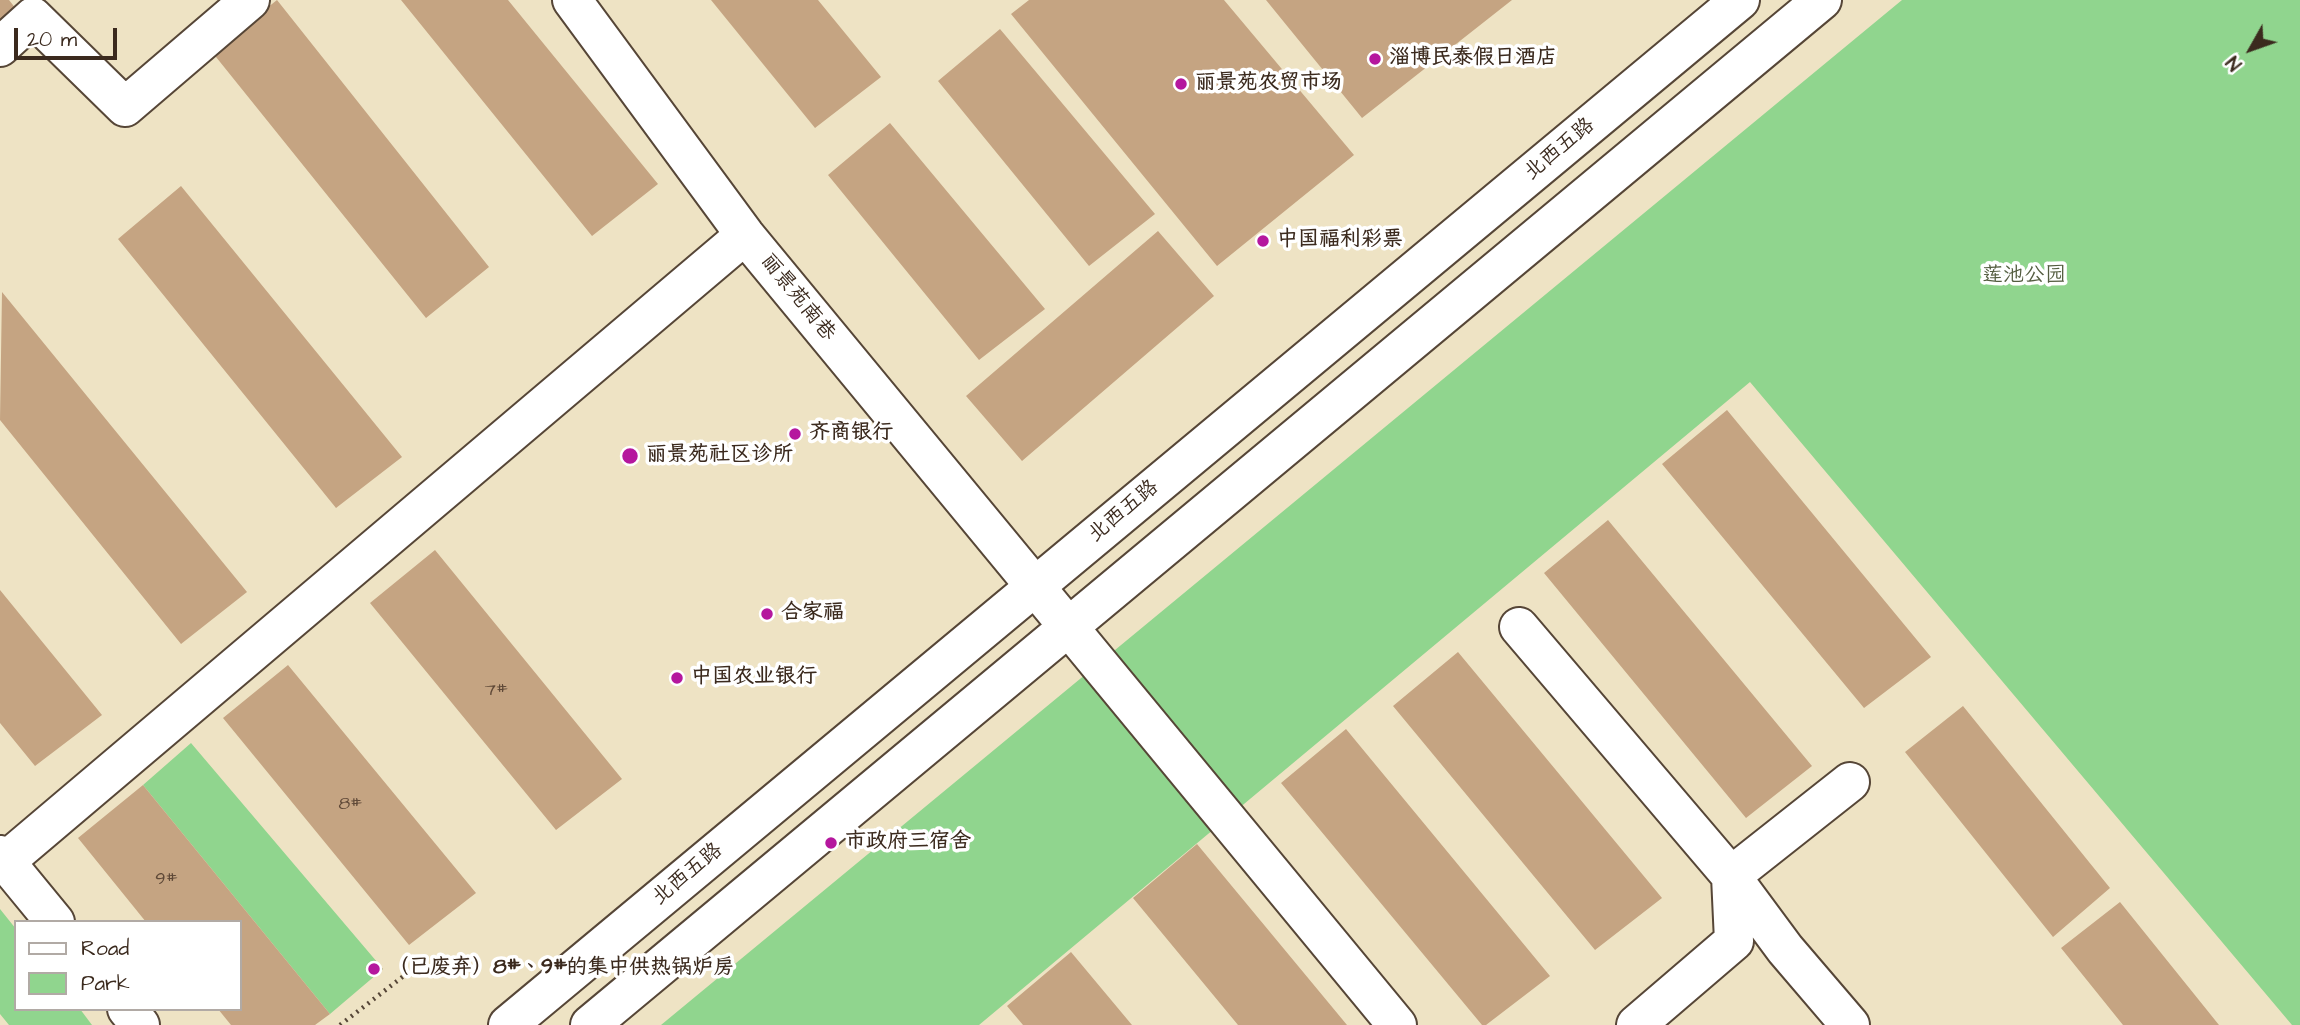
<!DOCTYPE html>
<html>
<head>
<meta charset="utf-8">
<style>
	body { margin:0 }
	#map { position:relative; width:2300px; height:1025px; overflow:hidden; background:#eee3c4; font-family:"Architects Daughter",sans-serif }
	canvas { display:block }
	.legend { position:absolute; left:14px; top:920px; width:228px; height:91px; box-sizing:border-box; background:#fff; border:2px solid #b1aaa5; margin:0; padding:9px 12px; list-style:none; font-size:21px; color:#3b2a1e }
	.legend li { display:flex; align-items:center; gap:14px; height:35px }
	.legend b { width:35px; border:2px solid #b1aaa5 }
	.north { position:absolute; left:2216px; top:14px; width:70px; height:70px; -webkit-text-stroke:5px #fff; paint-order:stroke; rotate:230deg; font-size:19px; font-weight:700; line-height:28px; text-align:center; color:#3b2a1e }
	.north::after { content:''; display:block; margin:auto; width:24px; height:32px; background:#3b2a1e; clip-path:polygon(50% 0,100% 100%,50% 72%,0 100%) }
	.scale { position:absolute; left:14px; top:28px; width:103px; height:32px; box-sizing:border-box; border:4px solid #3b2a1e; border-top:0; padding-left:9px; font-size:21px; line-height:24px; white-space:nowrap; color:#3b2a1e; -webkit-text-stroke:5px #fff; paint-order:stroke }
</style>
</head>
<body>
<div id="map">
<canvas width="2300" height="1025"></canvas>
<ul class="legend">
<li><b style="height:9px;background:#fff"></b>Road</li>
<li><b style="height:19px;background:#90d58e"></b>Park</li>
</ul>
<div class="north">N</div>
<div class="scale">20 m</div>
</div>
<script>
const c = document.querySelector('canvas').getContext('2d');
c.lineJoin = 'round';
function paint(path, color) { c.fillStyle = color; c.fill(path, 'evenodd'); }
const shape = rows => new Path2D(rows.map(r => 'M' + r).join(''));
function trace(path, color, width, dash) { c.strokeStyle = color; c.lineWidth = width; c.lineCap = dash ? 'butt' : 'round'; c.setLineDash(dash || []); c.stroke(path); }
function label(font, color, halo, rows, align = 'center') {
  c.font = font + ' "Architects Daughter","LXGW WenKai TC",sans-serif'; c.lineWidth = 7; c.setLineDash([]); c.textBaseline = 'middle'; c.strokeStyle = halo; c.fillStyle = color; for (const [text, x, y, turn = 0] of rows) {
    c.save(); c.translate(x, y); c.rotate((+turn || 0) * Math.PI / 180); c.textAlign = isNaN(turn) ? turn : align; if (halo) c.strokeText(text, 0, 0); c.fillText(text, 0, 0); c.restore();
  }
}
const green = shape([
	[1902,0,2300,0,2300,1025,2292,1025,1750,382,979,1025,661,1025],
	[191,743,383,969,330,1014,143,785],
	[0,909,16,929,16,1009,80,1009,92,1025,9,1025,0,1014]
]);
const building = shape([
	[0,0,9,0,20,14,0,30],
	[277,0,489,267,426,318,212,52],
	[401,0,508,0,658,184,592,236],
	[711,0,818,0,881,77,815,128],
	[1029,0,1224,0,1354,155,1217,266,1011,14],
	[1266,0,1512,0,1362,118],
	[1000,29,1155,214,1089,266,938,81],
	[890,123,1045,309,979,360,828,175],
	[181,186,402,457,336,508,118,239],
	[1158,231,1214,296,1022,461,966,396],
	[2,292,247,592,181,644,0,420],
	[1727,410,1931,657,1864,708,1662,464],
	[1608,520,1812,766,1746,818,1544,573],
	[435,550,622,779,556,830,370,603],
	[0,590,102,715,35,766,0,723],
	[1458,652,1662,898,1595,950,1393,706],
	[288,665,476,893,409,945,223,718],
	[1963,706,2110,888,2053,937,1905,752],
	[1346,729,1550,976,1486,1025,1482,1025,1281,783],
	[143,785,330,1014,315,1025,231,1025,218,1009,240,1009,240,922,146,922,78,838],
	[1197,844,1347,1025,1238,1025,1133,898],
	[2120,902,2219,1025,2123,1025,2061,948],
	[1071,952,1132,1025,1023,1025,1007,1006],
	[375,960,383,969,373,977,365,968]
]);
const path = shape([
	[340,1025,405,975]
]);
const minor = shape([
	[572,0,745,235,1397,1025],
	[0,47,33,17,125,107,250,0],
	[1519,627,1731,876,1734,941,1636,1025],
	[1850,782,1731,876,1785,949,1850,1025],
	[0,855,55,922],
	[0,866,745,235],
	[127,1009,140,1025]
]);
const tertiary = shape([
	[508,1025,1740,0],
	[590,1025,1822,0]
]);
const markers = [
	[1375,59,7,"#b5179e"],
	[1181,84,7,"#b5179e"],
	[1263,241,7,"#b5179e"],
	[795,434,7,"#b5179e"],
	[630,456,9,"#b5179e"],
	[767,614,7,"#b5179e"],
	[677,678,7,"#b5179e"],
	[831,843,7,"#b5179e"],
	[374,969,7,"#b5179e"]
];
const numberNames = [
	["7#",496,691],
	["8#",350,805],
	["9#",166,880]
];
const poiNames = [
	["淄博民泰假日酒店",1389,59],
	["丽景苑农贸市场",1195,84],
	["中国福利彩票",1277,241],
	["齐商银行",809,434],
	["丽景苑社区诊所",646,456],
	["合家福",781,614],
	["中国农业银行",691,678],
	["市政府三宿舍",845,843],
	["（已废弃）8#、9#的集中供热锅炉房",388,969]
];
const streetNames = [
	["北西五路",1560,150,-40],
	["丽景苑南巷",797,298,51],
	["北西五路",1124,512,-40],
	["北西五路",688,875,-40]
];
const parkNames = [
	["莲池公园",2024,277]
];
paint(green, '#90d58e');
paint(building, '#c5a482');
trace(minor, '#564637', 42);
trace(tertiary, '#564637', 42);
trace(path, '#564637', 4.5, [2, 5]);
trace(minor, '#fff', 38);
trace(tertiary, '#fff', 38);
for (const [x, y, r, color] of markers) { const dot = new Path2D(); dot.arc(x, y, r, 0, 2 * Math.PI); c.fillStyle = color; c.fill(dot); trace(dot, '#fff', 2.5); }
label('18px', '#5e4837', null, numberNames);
label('bold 21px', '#3b2a1e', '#fff', poiNames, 'left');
label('21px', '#3b2a1e', '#fff', streetNames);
label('21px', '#545d40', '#fff', parkNames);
</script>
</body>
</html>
